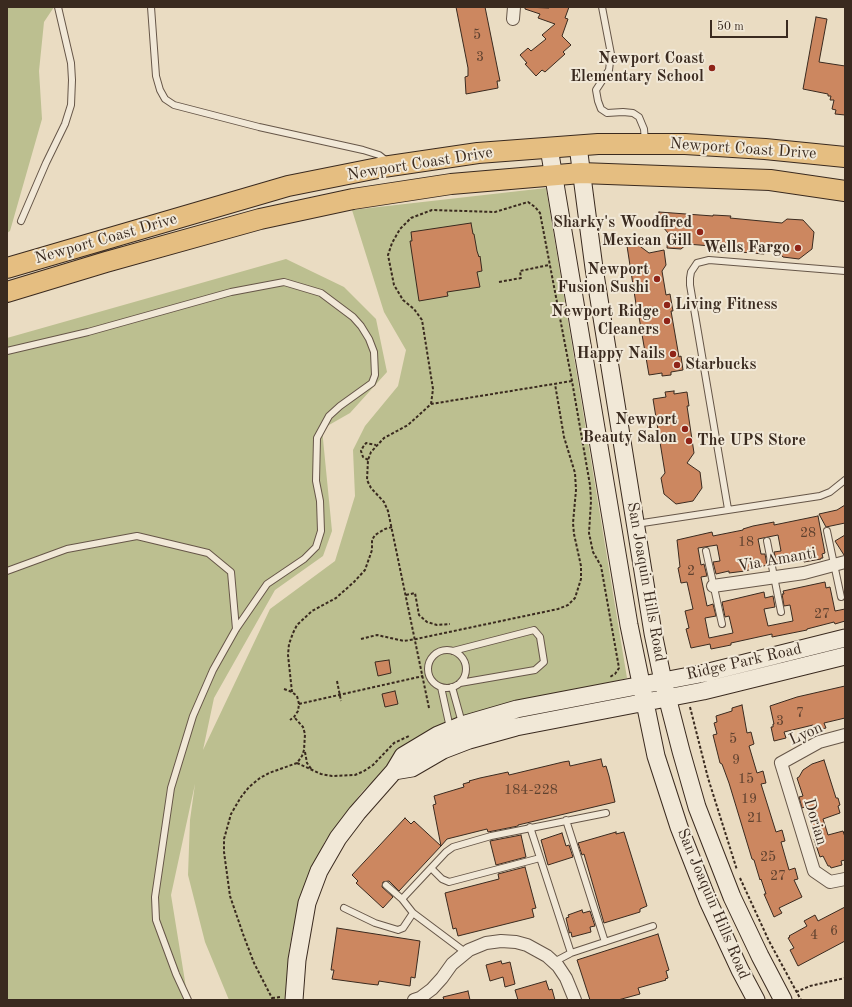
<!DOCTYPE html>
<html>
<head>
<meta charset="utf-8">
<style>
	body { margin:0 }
	#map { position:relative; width:852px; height:1007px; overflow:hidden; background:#eadcc2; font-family:"Old Standard TT",serif }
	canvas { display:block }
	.frame { position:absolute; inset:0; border:8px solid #3a2a1f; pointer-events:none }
	.scale { position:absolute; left:710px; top:20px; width:78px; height:18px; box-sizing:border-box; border:2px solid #3a2a1f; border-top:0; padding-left:5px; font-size:12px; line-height:14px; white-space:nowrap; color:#3a2a1f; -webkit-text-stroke:3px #f1e8d7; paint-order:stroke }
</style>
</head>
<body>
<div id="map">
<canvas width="852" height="1007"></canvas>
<div class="frame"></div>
<div class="scale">50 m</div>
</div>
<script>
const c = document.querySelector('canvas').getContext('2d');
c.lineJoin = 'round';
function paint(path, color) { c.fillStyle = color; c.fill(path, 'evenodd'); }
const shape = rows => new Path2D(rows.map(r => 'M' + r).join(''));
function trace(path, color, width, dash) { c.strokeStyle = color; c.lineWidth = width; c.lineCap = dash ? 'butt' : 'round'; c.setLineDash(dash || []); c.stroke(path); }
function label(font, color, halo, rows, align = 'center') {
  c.font = font + ' "Old Standard TT",serif'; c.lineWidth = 4; c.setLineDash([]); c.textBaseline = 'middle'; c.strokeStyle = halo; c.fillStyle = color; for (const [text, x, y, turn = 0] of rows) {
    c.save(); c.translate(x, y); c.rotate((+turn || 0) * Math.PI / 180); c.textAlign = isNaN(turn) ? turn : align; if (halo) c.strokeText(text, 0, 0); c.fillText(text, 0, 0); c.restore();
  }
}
const green = shape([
	[7,7,54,7,44,22,39,71,42,119,10,231,7,233],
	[546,188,627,678,447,728,395,760,362,792,325,841,299,900,289,949,287,1000,229,1000,205,942,188,875,190,820,195,784,171,895,188,1000,7,1000,7,338,286,259,344,287,376,319,387,372,350,413,322,429,332,531,323,556,275,590,214,698,203,750,270,609,335,561,355,496,353,450,365,426,398,386,406,350,384,312,352,210]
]);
const building = shape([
	[456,7,485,7,500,81,497,81,498,88,466,94,465,77,468,76,468,68,456,7],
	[525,7,549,8,550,7,569,7,565,18,568,19,562,36,571,45,563,52,565,54,545,72,542,70,536,76,525,64,527,63,520,55,528,48,531,51,546,39,542,35,555,24,538,18,540,14,525,9,525,7],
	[816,17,827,19,819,62,845,66,845,115,835,114,836,110,832,109,834,100,830,100,831,96,828,96,828,94,803,89,816,17],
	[659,212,713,216,713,215,731,216,730,218,782,223,787,219,803,220,814,232,812,249,799,259,783,257,773,246,764,254,728,251,727,253,710,251,711,246,687,244,681,249,667,248,668,233,658,221,659,212],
	[471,223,473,234,474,234,477,251,479,257,480,256,482,271,477,272,480,287,447,292,448,296,419,301,410,241,412,241,411,232,471,223],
	[637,244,649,253,664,250,666,265,662,271,666,295,670,294,673,311,671,311,679,357,681,356,683,370,671,372,671,375,662,376,662,373,649,375,639,317,638,317,627,246,637,244],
	[674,391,674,394,687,392,689,406,687,406,694,453,687,463,700,472,702,488,693,501,676,504,664,494,661,478,665,473,653,399,666,397,665,392,674,391],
	[845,505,845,523,826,527,819,514,837,510,845,505],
	[818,516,825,553,822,554,823,558,821,558,821,559,804,562,803,560,777,564,774,552,781,551,778,535,758,539,761,554,765,554,767,565,745,571,729,573,729,571,716,574,713,562,720,561,717,545,698,548,701,565,704,564,707,576,701,577,707,606,713,604,716,616,705,618,709,638,733,633,729,616,725,617,722,602,764,592,765,598,773,596,775,607,764,609,768,626,793,621,790,605,784,606,782,594,784,594,783,591,825,582,826,588,830,587,835,611,845,609,845,621,835,624,834,622,807,629,807,630,772,637,772,634,731,643,731,645,711,649,710,644,691,648,686,629,689,628,685,611,693,609,687,582,681,583,678,568,680,567,677,540,712,532,713,536,743,530,743,529,753,526,774,522,774,525,818,516],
	[845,535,845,555,844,555,835,541,845,535],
	[389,660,391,673,378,676,375,662,389,660],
	[845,686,845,718,824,723,826,728,814,731,813,725,784,732,786,738,774,741,771,727,773,727,773,724,774,724,770,706,797,697,845,686],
	[395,691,398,704,385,707,382,694,395,691],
	[742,705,747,733,751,732,754,744,749,746,757,773,763,771,766,783,761,784,776,832,782,830,785,841,781,842,789,870,795,868,798,879,794,880,802,897,779,908,782,913,774,917,764,894,766,894,761,879,760,880,754,860,752,859,729,783,722,764,720,763,713,735,717,734,714,723,717,722,716,716,732,711,732,708,742,705],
	[601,759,603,767,606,766,609,776,615,802,518,825,518,826,488,832,487,829,447,839,441,846,433,805,436,804,434,796,464,787,463,784,470,782,469,781,480,778,508,772,509,775,563,762,569,761,570,766,601,759],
	[824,760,836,798,838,798,840,805,838,806,840,813,823,819,828,835,843,831,845,837,845,860,841,861,842,865,831,868,830,866,828,866,823,856,820,857,814,839,816,839,807,806,802,808,799,797,803,796,797,778,799,777,803,770,812,764,824,760],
	[405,818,411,824,414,821,441,846,399,891,389,881,383,882,382,887,393,897,383,908,356,883,358,881,352,875,405,818],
	[616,832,616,834,624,832,647,906,640,909,640,912,604,923,584,854,582,855,578,843,616,832],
	[562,833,566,846,569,845,573,857,548,865,541,840,562,833],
	[521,835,526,857,496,865,490,841,521,835],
	[525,867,536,908,532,909,534,917,458,936,456,928,453,929,445,893,499,879,498,874,525,867],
	[845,907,845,941,798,966,790,950,794,948,788,938,790,937,789,936,807,926,804,921,815,915,818,921,845,907],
	[582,910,583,913,590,911,595,926,590,927,591,932,572,937,571,932,569,933,569,931,566,918,569,917,568,915,582,910],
	[337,928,420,941,415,978,411,977,410,986,379,981,378,985,369,984,332,979,334,970,331,970,337,928],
	[658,934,669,970,666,971,668,978,665,979,666,980,638,988,640,994,618,1000,590,1000,577,960,658,934],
	[501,961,502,964,510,962,515,984,505,987,503,977,490,981,486,965,501,961],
	[546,981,549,990,552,989,555,1000,518,1000,515,990,546,981],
	[468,991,470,1000,444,1000,443,997,468,991]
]);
const path = shape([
	[499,282,521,278,520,271,549,265],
	[431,404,433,389,422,320,414,309,403,300,394,285,388,255,392,243,400,229,411,218,432,210,495,212,528,202,535,207,540,213,572,381,590,485,591,501,589,533,593,552,601,566,619,668,615,674,610,677],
	[368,460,363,457,361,451,363,447,366,443,376,445],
	[406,595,415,593,419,615,427,622,437,625,450,624],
	[361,639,377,635,404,641,416,639,558,609,568,605,575,598,581,579,581,566,574,534,573,523,576,490,575,473,564,437,555,384],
	[337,681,341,701],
	[284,689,292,692,297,696,299,704,298,711,294,717,290,720],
	[292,692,288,655,289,644,293,633,297,625,312,611,336,598,354,582,365,570,372,550,372,540,375,535,385,529,392,527],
	[299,704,423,676],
	[690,707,708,778,737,870],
	[429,708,388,511,384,502,371,488,367,480,368,460,371,452,384,438,408,425,431,404,572,381],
	[305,752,307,763,312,770],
	[297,763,321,774,332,776,355,775,364,771,373,765,394,743,409,736],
	[740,878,769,941,801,1000],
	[796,992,810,986,845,978],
	[272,998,281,997],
	[273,1000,254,963,243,934,230,896,224,852,224,839,231,814,241,797,249,787,260,778,269,773,297,763,302,756,304,750,305,734,303,727,294,717]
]);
const lane = shape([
	[151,7,156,76,160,90,165,99,174,105,259,127,363,150,379,155,388,162],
	[602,7,611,54,609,70,596,90,598,101,601,109,607,113,623,112,633,113,639,117,644,129,645,142],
	[21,221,46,163,65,124,71,105,72,80,71,63,58,7],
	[7,351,88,332,231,292,284,282,321,293,353,317,361,326,369,339,374,352,375,375,372,383,340,406,329,416,317,438,316,481,320,501,321,531,316,547,304,559,267,584,236,629,213,670,193,716,171,788,155,897,156,920,176,974,188,1000],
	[728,509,690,285,690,278,691,272,697,263,709,260,845,271],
	[636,524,820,496,830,492,845,480],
	[827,531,841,597],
	[767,541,781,612],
	[706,551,722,624],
	[7,571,67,549,137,536,208,553,231,572,236,629],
	'428 669a19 19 0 1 1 38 0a19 19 0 1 1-38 0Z',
	[453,651,534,630,540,637,544,662,535,670,460,683],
	[441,687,450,728],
	[452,687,462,723],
	[566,820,605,942],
	[530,827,571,953],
	[431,868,442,879,449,882,540,858],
	[386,885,402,899,413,913,465,952],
	[402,899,446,852,453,847,491,836,606,813],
	[344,908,375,923,398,930,403,928,413,913],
	[554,962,571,953,653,926]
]);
const street = shape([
	[513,19,514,7],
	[713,586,804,573,845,562],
	[845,735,819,742,781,763,814,871,830,882,845,879],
	[414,1000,420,998,432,989,442,978,452,964,469,950,486,943,501,941,516,942,527,945,547,956,558,966,566,978,575,1000]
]);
const secondary = shape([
	[578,146,594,268,653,633,663,681,681,751,697,807,732,897,760,956,783,1000],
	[549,148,629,625,656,756,679,827,708,901,740,970,756,1000],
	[394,771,412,768,443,750,469,740,516,727,703,691,845,656],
	[294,1000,297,960,307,903,319,871,338,838,357,813,394,771,403,756,438,735,462,725,517,709,705,673,845,638]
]);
const primary = shape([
	[7,268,288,186,383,167,478,153,598,144,685,144,765,149,845,157],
	[7,292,106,262,260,219,353,199,451,184,581,173,770,180,845,191]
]);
const markers = [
	[712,68,4,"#8f2418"],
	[700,232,4,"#8f2418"],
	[798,248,4,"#8f2418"],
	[657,279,4,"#8f2418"],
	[667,305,4,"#8f2418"],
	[667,321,4,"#8f2418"],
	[673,354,4,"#8f2418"],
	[677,365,4,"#8f2418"],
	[685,429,4,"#8f2418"],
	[689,441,4,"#8f2418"]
];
const numberNames = [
	["5",477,35],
	["3",480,57],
	["28",808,533],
	["18",746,542],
	["2",691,571],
	["27",822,614],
	["7",800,713],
	["3",780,721],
	["5",733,739],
	["9",736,760],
	["15",746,779],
	["184-228",531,790],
	["19",749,799],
	["21",755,818],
	["25",768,857],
	["27",778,876],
	["6",834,931],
	["4",814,935]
];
const poiNames = [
	["Newport Coast",704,59],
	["Elementary School",704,77],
	["Sharky's Woodfired",692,223],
	["Mexican Gill",692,241],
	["Wells Fargo",790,248],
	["Newport",649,270],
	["Fusion Sushi",649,288],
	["Living Fitness",675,305,"left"],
	["Newport Ridge",659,312],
	["Cleaners",659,330],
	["Happy Nails",665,354],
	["Starbucks",685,365,"left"],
	["Newport",677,420],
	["Beauty Salon",677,438],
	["The UPS Store",697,441,"left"]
];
const streetNames = [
	["Newport Coast Drive",743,149,4],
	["Newport Coast Drive",420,164,-9],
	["Newport Coast Drive",106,239,-16],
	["Via Amanti",777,560,-10],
	["San Joaquin Hills Road",646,582,80],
	["Ridge Park Road",744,662,-13],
	["Lyon",806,734,-24],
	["Dorian",815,822,73],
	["San Joaquin Hills Road",713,904,67]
];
paint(green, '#bcbf90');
paint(building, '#cc8760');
trace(building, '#3a2a1f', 1);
trace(lane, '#665648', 8);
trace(street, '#665648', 14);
trace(secondary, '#3a2a1f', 19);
trace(primary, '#3a2a1f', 22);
trace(path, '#3a2a1f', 2, [3, 2]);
trace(lane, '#f1e8d7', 6);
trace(street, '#f1e8d7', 12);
trace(secondary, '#f1e8d7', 17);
trace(primary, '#e5be81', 20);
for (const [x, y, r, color] of markers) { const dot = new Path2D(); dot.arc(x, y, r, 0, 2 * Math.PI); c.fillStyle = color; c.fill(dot); trace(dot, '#f1e8d7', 1.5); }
label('14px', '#5e412f', null, numberNames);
label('bold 16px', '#3a2a1f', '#f1e8d7', poiNames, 'right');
label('16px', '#3a2a1f', '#f1e8d7', streetNames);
</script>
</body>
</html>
